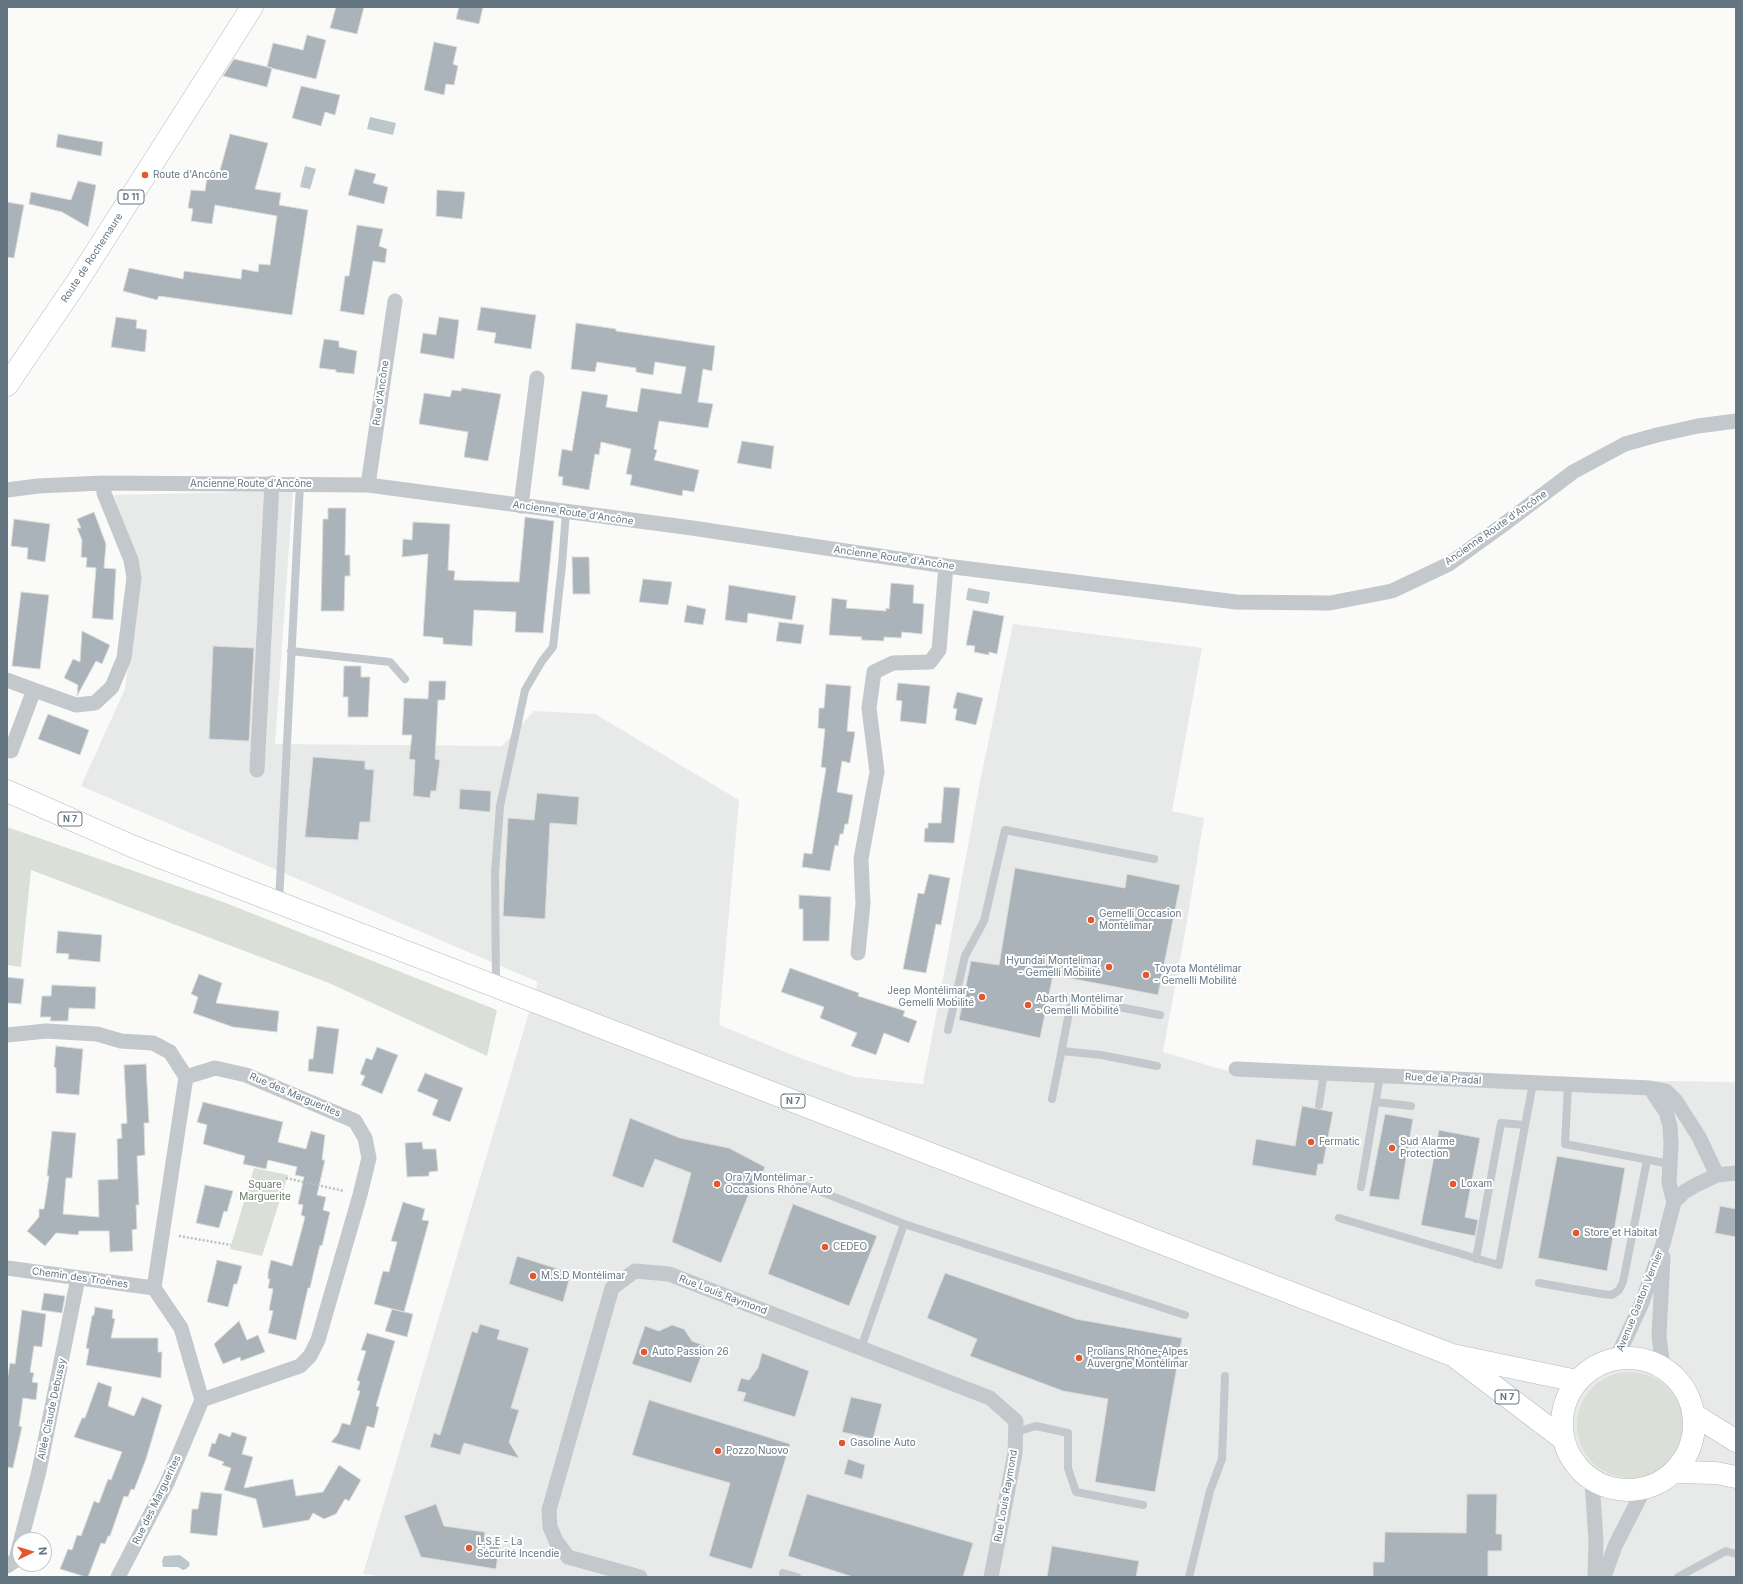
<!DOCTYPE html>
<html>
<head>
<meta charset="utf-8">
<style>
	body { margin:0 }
	#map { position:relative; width:1743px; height:1584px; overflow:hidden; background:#fafaf8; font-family:Inter,sans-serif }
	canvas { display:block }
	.frame { position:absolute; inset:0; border:8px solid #657683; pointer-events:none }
	.north { position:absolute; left:12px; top:1532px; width:40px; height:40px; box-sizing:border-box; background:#fff; border:1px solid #c1c8cd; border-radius:50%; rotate:85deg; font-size:11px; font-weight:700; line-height:16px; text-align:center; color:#657683 }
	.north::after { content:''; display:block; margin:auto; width:14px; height:18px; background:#e4572e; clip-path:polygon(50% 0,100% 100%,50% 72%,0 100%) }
</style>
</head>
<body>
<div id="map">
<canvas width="1743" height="1584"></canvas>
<div class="frame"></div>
<div class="north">N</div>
</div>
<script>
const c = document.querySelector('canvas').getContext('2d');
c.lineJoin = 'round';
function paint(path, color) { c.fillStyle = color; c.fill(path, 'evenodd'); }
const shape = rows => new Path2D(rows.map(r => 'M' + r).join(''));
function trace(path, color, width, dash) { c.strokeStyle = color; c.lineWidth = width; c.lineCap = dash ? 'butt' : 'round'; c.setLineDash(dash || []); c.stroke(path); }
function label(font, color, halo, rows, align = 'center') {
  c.font = font + ' Inter,sans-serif'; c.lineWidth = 4; c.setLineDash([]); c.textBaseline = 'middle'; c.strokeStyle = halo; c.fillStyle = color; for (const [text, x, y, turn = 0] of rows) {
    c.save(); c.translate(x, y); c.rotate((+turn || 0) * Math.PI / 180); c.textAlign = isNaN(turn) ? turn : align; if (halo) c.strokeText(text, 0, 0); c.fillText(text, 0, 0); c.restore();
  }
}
const built = shape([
	[293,491,275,744,502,746,534,711,595,714,739,800,719,1025,800,1058,855,1077,923,1084,981,777,1013,624,1202,648,1172,811,1204,818,1186,927,1163,1052,1241,1075,1736,1082,1736,1577,385,1577,363,1574,538,982,81,786,125,689,140,575,114,495]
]);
const green = shape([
	[7,827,223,902,497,1010,487,1056,329,983,31,870,21,967,7,965],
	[254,1168,288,1175,262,1256,230,1249],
	'1577 1425a53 53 0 1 1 106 0a53 53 0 1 1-106 0Z'
]);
const water = shape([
	[370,117,396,123,393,135,367,129],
	[305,166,316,169,310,189,300,187],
	[968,588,990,592,988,604,966,600],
	[180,1555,189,1562,190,1565,186,1569,183,1570,178,1567,163,1567,162,1561,164,1556]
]);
const building = shape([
	[336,7,364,7,357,34,330,28,336,7],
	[459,7,483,7,479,24,456,19,459,7],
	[307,35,326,40,316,79,267,67,273,43,303,50,307,35],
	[434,42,457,47,453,64,458,66,454,85,446,84,444,95,424,90,434,42],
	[234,59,272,68,267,87,223,76,234,59],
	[301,86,340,95,335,115,325,112,321,126,292,118,301,86],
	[58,134,103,142,101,156,56,147,58,134],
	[230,134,268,143,255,189,281,193,279,205,308,210,292,315,159,296,157,300,123,291,129,268,183,279,184,271,241,279,242,269,258,272,259,264,270,265,277,216,215,205,212,224,191,221,193,209,188,208,191,190,205,191,208,171,219,174,230,134],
	[355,169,376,174,373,183,388,187,384,204,348,195,355,169],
	[78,181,96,185,88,227,62,212,29,204,31,192,71,200,78,181],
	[437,190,465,192,462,219,436,216,437,190],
	[7,202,24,205,14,258,7,257,7,202],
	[357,225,383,229,379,246,387,249,385,263,373,261,364,315,340,311,345,276,349,276,357,225],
	[481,307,536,315,531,349,494,343,496,333,477,330,481,307],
	[116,317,137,320,136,328,147,330,145,352,111,347,116,317],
	[439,317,459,320,454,359,420,353,423,333,436,335,439,317],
	[576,323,616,329,616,331,715,346,712,371,703,369,698,402,713,404,708,428,659,421,654,449,657,450,654,460,699,470,694,492,683,490,682,496,630,485,632,475,626,474,631,449,601,442,599,455,595,454,589,490,562,485,563,477,558,476,562,449,572,451,582,391,608,395,606,407,637,412,641,388,681,394,686,367,655,362,653,375,636,372,636,368,597,362,595,372,571,369,576,323],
	[324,339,339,341,339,347,357,351,354,374,336,372,336,370,319,368,324,339],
	[462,388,501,394,488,461,464,457,468,432,419,424,424,393,450,397,452,390,461,391,462,388],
	[742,441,774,446,771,469,737,463,742,441],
	[328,508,346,508,345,555,350,555,350,576,345,576,344,611,321,611,323,519,328,519,328,508],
	[94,512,106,544,104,568,116,569,113,620,92,618,96,568,86,567,87,558,81,557,82,540,77,528,81,528,77,519,94,512],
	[525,517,554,521,543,633,515,632,516,612,474,610,472,646,443,644,443,638,423,636,428,554,402,557,403,539,412,540,413,522,450,524,448,570,455,571,454,580,519,582,525,517],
	[14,519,50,524,45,562,27,559,28,548,11,546,14,519],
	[572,557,589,557,590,594,573,594,572,557],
	[643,579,672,582,668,605,639,602,643,579],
	[891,583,914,585,913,603,924,604,922,634,902,632,901,638,884,637,884,641,861,640,862,637,829,635,832,598,847,600,846,608,886,611,886,608,889,609,891,583],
	[729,585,796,596,792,620,748,613,747,623,725,620,729,585],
	[21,592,49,595,40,669,12,666,21,592],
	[687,605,706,609,703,625,684,622,687,605],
	[973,610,1004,616,997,654,989,652,989,655,974,652,975,646,966,645,973,610],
	[779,622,804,625,801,644,776,641,779,622],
	[82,631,110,645,102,664,96,661,77,696,78,685,64,678,73,659,80,662,82,631],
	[213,646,254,648,249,741,209,739,213,646],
	[344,666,361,666,361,677,370,677,368,717,348,717,348,697,343,697,344,666],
	[429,681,446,681,445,700,438,700,435,759,440,760,436,791,431,791,430,798,413,796,415,760,409,759,412,735,402,735,404,698,428,699,429,681],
	[898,683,930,686,926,724,900,721,902,701,896,700,898,683],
	[826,684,851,686,847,731,855,732,850,763,842,761,837,792,853,795,848,824,845,824,843,834,840,834,838,846,835,845,830,871,802,867,804,853,812,854,826,768,821,767,825,729,818,728,819,708,824,708,826,684],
	[957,692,983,698,976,725,955,720,957,709,953,708,957,692],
	[48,714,89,730,80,755,38,739,48,714],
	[313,757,365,761,365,769,374,770,370,822,360,822,358,840,305,837,313,757],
	[944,787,960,788,954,843,924,842,925,828,928,828,928,823,941,823,944,787],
	[460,789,491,791,490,812,459,809,460,789],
	[537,793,579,797,577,825,550,823,545,919,503,916,508,818,534,820,537,793],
	[1015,868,1125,888,1127,874,1180,885,1158,995,1053,975,1040,1038,959,1020,971,961,999,965,1015,868],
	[929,874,950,878,941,925,936,924,926,973,903,969,918,893,924,894,929,874],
	[799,895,831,897,829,941,803,941,803,909,799,909,799,895],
	[58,931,102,935,100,962,68,959,69,954,56,953,58,931],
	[790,968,859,993,858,996,905,1011,903,1016,917,1021,909,1043,884,1033,876,1055,851,1046,857,1033,820,1018,824,1007,781,992,790,968],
	[199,974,222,983,216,1003,279,1011,277,1032,233,1027,193,1013,198,997,191,994,199,974],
	[7,977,24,979,21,1004,7,1003,7,977],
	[52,985,96,987,95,1009,69,1008,68,1021,50,1021,51,1017,40,1017,42,996,51,996,52,985],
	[317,1026,339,1029,333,1074,308,1071,309,1059,313,1059,317,1026],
	[56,1046,83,1049,79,1095,56,1093,56,1068,54,1067,56,1046],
	[377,1047,398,1055,382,1094,361,1085,365,1076,360,1074,366,1058,372,1060,377,1047],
	[146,1064,149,1123,144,1123,145,1155,137,1156,139,1205,136,1205,137,1229,132,1230,133,1251,110,1252,109,1231,79,1231,78,1235,56,1233,45,1246,27,1231,39,1217,39,1209,44,1209,49,1176,47,1176,52,1131,76,1133,72,1178,66,1178,63,1214,99,1217,98,1180,118,1179,117,1139,122,1138,121,1124,127,1123,124,1065,146,1064],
	[425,1073,463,1088,450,1122,432,1115,438,1100,417,1091,425,1073],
	[203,1102,283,1122,278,1142,306,1149,311,1131,325,1135,322,1160,325,1160,317,1195,326,1197,323,1210,330,1212,322,1246,320,1245,310,1288,308,1288,296,1340,268,1333,273,1311,269,1310,273,1289,268,1288,270,1279,268,1279,268,1273,271,1260,292,1266,305,1217,301,1215,303,1205,298,1204,304,1177,295,1175,297,1167,268,1160,266,1169,243,1164,245,1156,203,1144,207,1125,197,1122,203,1102],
	[1302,1106,1333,1112,1323,1164,1318,1164,1316,1176,1252,1165,1256,1139,1295,1146,1302,1106],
	[1385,1114,1413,1119,1399,1200,1369,1196,1385,1114],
	[630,1118,680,1138,729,1148,765,1167,755,1193,750,1191,721,1263,672,1242,691,1173,655,1159,643,1188,612,1176,630,1118],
	[1439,1130,1480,1138,1465,1217,1478,1220,1475,1236,1421,1225,1439,1130],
	[422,1142,423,1149,436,1149,438,1171,429,1172,429,1176,407,1177,405,1143,422,1142],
	[1557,1156,1625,1168,1607,1271,1538,1258,1557,1156],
	[205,1185,233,1191,227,1212,224,1211,219,1228,196,1223,205,1185],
	[403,1202,425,1209,422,1220,429,1221,404,1312,374,1304,383,1271,389,1272,397,1242,391,1241,403,1202],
	[793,1204,877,1236,849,1306,768,1274,793,1204],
	[1720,1206,1736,1209,1736,1237,1715,1233,1720,1206],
	[517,1256,571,1273,563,1302,509,1284,517,1256],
	[217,1260,242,1266,237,1284,234,1284,228,1307,207,1302,217,1260],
	[945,1273,1076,1319,1182,1338,1155,1492,1095,1482,1108,1399,1063,1391,970,1356,977,1339,927,1318,945,1273],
	[44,1293,65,1296,62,1313,41,1310,44,1293],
	[95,1307,113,1310,112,1318,115,1319,111,1338,158,1338,158,1352,162,1352,161,1378,86,1365,89,1349,86,1348,92,1316,94,1315,95,1307],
	[392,1309,413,1314,407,1337,385,1331,392,1309],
	[22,1310,46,1314,42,1347,34,1346,30,1372,34,1373,32,1382,38,1383,36,1400,23,1398,19,1426,22,1427,13,1468,7,1467,7,1381,10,1363,15,1364,22,1310],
	[239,1321,247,1340,258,1335,265,1352,241,1361,240,1357,223,1364,214,1344,239,1321],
	[480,1324,500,1330,497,1339,529,1348,511,1408,519,1410,509,1442,519,1458,464,1443,460,1455,430,1447,434,1433,440,1435,472,1331,477,1333,480,1324],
	[672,1325,684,1329,692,1341,705,1346,691,1383,632,1364,645,1326,659,1331,672,1325],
	[367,1333,395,1341,376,1406,379,1407,374,1428,367,1426,360,1450,331,1442,338,1434,342,1423,350,1425,360,1391,357,1390,360,1382,357,1380,366,1351,361,1350,367,1333],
	[762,1353,809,1371,795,1417,743,1401,746,1393,737,1391,741,1378,749,1380,758,1368,762,1353],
	[98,1382,112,1387,108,1406,134,1416,142,1397,162,1405,146,1459,134,1490,131,1489,128,1497,124,1496,110,1536,108,1536,105,1544,101,1543,88,1577,86,1577,60,1569,68,1549,72,1550,77,1535,81,1536,94,1501,99,1503,108,1479,111,1480,122,1452,74,1437,82,1418,85,1418,98,1382],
	[851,1397,882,1404,873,1439,842,1432,851,1397],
	[649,1400,790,1444,752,1569,709,1556,730,1483,632,1455,649,1400],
	[232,1432,247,1437,242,1454,253,1457,244,1488,293,1479,296,1496,323,1492,339,1465,361,1480,349,1501,345,1499,336,1514,324,1519,313,1513,309,1520,263,1528,256,1499,224,1490,231,1468,222,1465,224,1462,208,1456,212,1443,215,1444,219,1433,230,1437,232,1432],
	[848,1459,865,1465,862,1479,844,1474,848,1459],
	[201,1492,222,1494,217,1536,190,1533,192,1509,198,1509,201,1492],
	[807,1494,973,1543,963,1577,853,1577,788,1556,807,1494],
	[1467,1494,1497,1494,1496,1534,1502,1534,1502,1551,1488,1551,1488,1577,1373,1577,1373,1562,1384,1562,1385,1532,1466,1533,1467,1494],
	[436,1504,444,1526,485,1532,484,1538,500,1541,496,1569,421,1557,404,1516,436,1504],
	[1052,1546,1139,1561,1136,1577,1047,1577,1052,1546]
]);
const path = shape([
	[286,1178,344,1191],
	[179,1236,231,1245]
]);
const service = shape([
	[291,651,390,662,405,679],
	[279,902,300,484],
	[496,985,495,873,500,806,525,690,542,661,553,647,562,565,566,512],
	[948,1030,965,956,984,921,1005,830,1154,859],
	[1062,1051,1101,1055,1157,1066],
	[1568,1085,1565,1144,1670,1164],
	[1052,1099,1072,998,1160,1015],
	[1376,1102,1411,1106],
	[1319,1105,1324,1073],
	[793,1181,904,1224],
	[1361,1187,1380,1076],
	[1339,1218,1499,1265,1533,1083],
	[1476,1259,1501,1123,1525,1125],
	[1539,1283,1602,1294,1612,1295,1619,1290,1623,1282,1647,1160],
	[861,1348,904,1224,1185,1315],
	[1016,1432,1036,1426,1068,1433,1068,1468,1076,1492,1143,1505],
	[783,1573,797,1577],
	[1189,1577,1210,1491,1222,1459,1225,1376],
	[1678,1577,1726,1551,1736,1554]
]);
const minor = shape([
	[368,485,395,301],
	[7,490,38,486,103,483,368,485,692,528,946,566,1236,602,1330,603,1392,591,1449,564,1503,525,1573,472,1625,444,1657,435,1698,426,1736,421],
	[521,506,537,378],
	[7,680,34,690,11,751,7,749],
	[34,690,76,705,95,703,112,687,124,658,134,578,131,560,104,493,103,483],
	[257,770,272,483],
	[858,953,863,904,861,859,877,772,869,708,874,672,893,663,930,662,939,650,946,566],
	[7,1035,46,1031,97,1034,121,1041,153,1043,170,1052,186,1077],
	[1236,1069,1650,1088,1666,1091,1676,1101,1699,1137,1717,1175],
	[1650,1088,1666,1112,1670,1126,1671,1144,1669,1183,1674,1202],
	[1663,1257,1659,1336,1663,1368],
	[7,1268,154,1288],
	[1616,1359,1641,1305,1663,1244,1674,1202,1684,1192,1696,1185,1717,1175,1736,1173],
	[1592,1481,1596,1541,1595,1577],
	[21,1540,39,1471,78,1278],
	[7,1566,16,1560,20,1543],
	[118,1577,167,1483,202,1400,181,1328,154,1288,186,1077,215,1068,246,1075,355,1121,365,1138,369,1158,360,1195,318,1340,310,1356,300,1366,202,1400],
	[640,1577,568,1557,556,1541,550,1527,549,1510,612,1288,635,1271,669,1274,990,1398,1016,1421,1015,1453,991,1577],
	[1604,1577,1615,1546,1644,1489]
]);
const primary = shape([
	[7,385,77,282,252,7],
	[7,791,134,847,1452,1355,1577,1381],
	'1562 1424a66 66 0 1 1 132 0a66 66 0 1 1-132 0Z',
	[1458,1359,1562,1438],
	[1693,1414,1736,1441],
	[1675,1472,1716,1473,1736,1477]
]);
const markers = [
	[145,175,4,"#e4572e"],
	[1091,920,4,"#e4572e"],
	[1109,967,4,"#e4572e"],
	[1146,975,4,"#e4572e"],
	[982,997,4,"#e4572e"],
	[1028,1005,4,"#e4572e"],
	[1311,1142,4,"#e4572e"],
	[1392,1148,4,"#e4572e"],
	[717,1184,4,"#e4572e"],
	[1453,1184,4,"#e4572e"],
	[1576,1233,4,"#e4572e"],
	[825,1247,4,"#e4572e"],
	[533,1276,4,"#e4572e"],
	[644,1352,4,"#e4572e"],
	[1079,1358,4,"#e4572e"],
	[842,1443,4,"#e4572e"],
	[718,1451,4,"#e4572e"],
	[469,1548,4,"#e4572e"]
];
const shields = [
	[131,197,26],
	[70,819,24],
	[793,1101,24],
	[1507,1397,24]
];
const shieldNames = [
	["D 11",131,197],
	["N 7",70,819],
	["N 7",793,1101],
	["N 7",1507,1397]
];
const poiNames = [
	["Route d'Ancône",153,175],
	["Gemelli Occasion",1099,914],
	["Montélimar",1099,926],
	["Hyundai Montelimar",1101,961,"right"],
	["- Gemelli Mobilité",1101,973,"right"],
	["Toyota Montélimar",1154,969],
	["- Gemelli Mobilité",1154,981],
	["Jeep Montélimar -",974,991,"right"],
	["Gemelli Mobilité",974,1003,"right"],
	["Abarth Montélimar",1036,999],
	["- Gemelli Mobilité",1036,1011],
	["Fermatic",1319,1142],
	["Sud Alarme",1400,1142],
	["Protection",1400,1154],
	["Ora 7 Montélimar -",725,1178],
	["Occasions Rhône Auto",725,1190],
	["Loxam",1461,1184],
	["Store et Habitat",1584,1233],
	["CEDEO",833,1247],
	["M.S.D Montélimar",541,1276],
	["Auto Passion 26",652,1352],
	["Prolians Rhône-Alpes",1087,1352],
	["Auvergne Montélimar",1087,1364],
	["Gasoline Auto",850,1443],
	["Pozzo Nuovo",726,1451],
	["L.S.E - La",477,1542],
	["Sécurité Incendie",477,1554]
];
const streetNames = [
	["Route de Rochemaure",92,258,-57],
	["Rue d'Ancône",381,393,-82],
	["Ancienne Route d'Ancône",251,484],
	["Ancienne Route d'Ancône",573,513,8],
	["Ancienne Route d'Ancône",1496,528,-35],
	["Ancienne Route d'Ancône",894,558,8],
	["Rue de la Pradal",1443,1079,3],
	["Rue des Marguerites",295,1095,23],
	["Chemin des Troènes",80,1278,8],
	["Rue Louis Raymond",723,1295,21],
	["Avenue Gaston Vernier",1640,1301,-68],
	["Allée Claude Debussy",52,1409,-78],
	["Rue Louis Raymond",1006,1496,-80],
	["Rue des Marguerites",157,1500,-64]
];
const parkNames = [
	["Square",265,1185],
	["Marguerite",265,1197]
];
paint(built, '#e8e9e9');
paint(green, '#dadfd7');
paint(water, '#bbc7cb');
paint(building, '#aab3b9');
trace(building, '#dcdcda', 1);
trace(primary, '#b5babe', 23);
trace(path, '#bbbfc2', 2.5, [2, 2]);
trace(service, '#c3c8cc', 8);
trace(minor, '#c3c8cc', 15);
trace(primary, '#fff', 22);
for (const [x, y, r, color] of markers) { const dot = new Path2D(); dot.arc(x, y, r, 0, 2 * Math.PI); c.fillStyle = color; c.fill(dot); trace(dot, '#fff', 1.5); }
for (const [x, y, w] of shields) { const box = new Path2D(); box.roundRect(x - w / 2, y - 7, w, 14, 3); c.fillStyle = '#fff'; c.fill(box); trace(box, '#657683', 1); }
label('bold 9px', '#657683', null, shieldNames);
label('10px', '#657683', '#fff', poiNames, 'left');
label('10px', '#657683', '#fff', streetNames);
label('10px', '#687a64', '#fff', parkNames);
</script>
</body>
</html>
